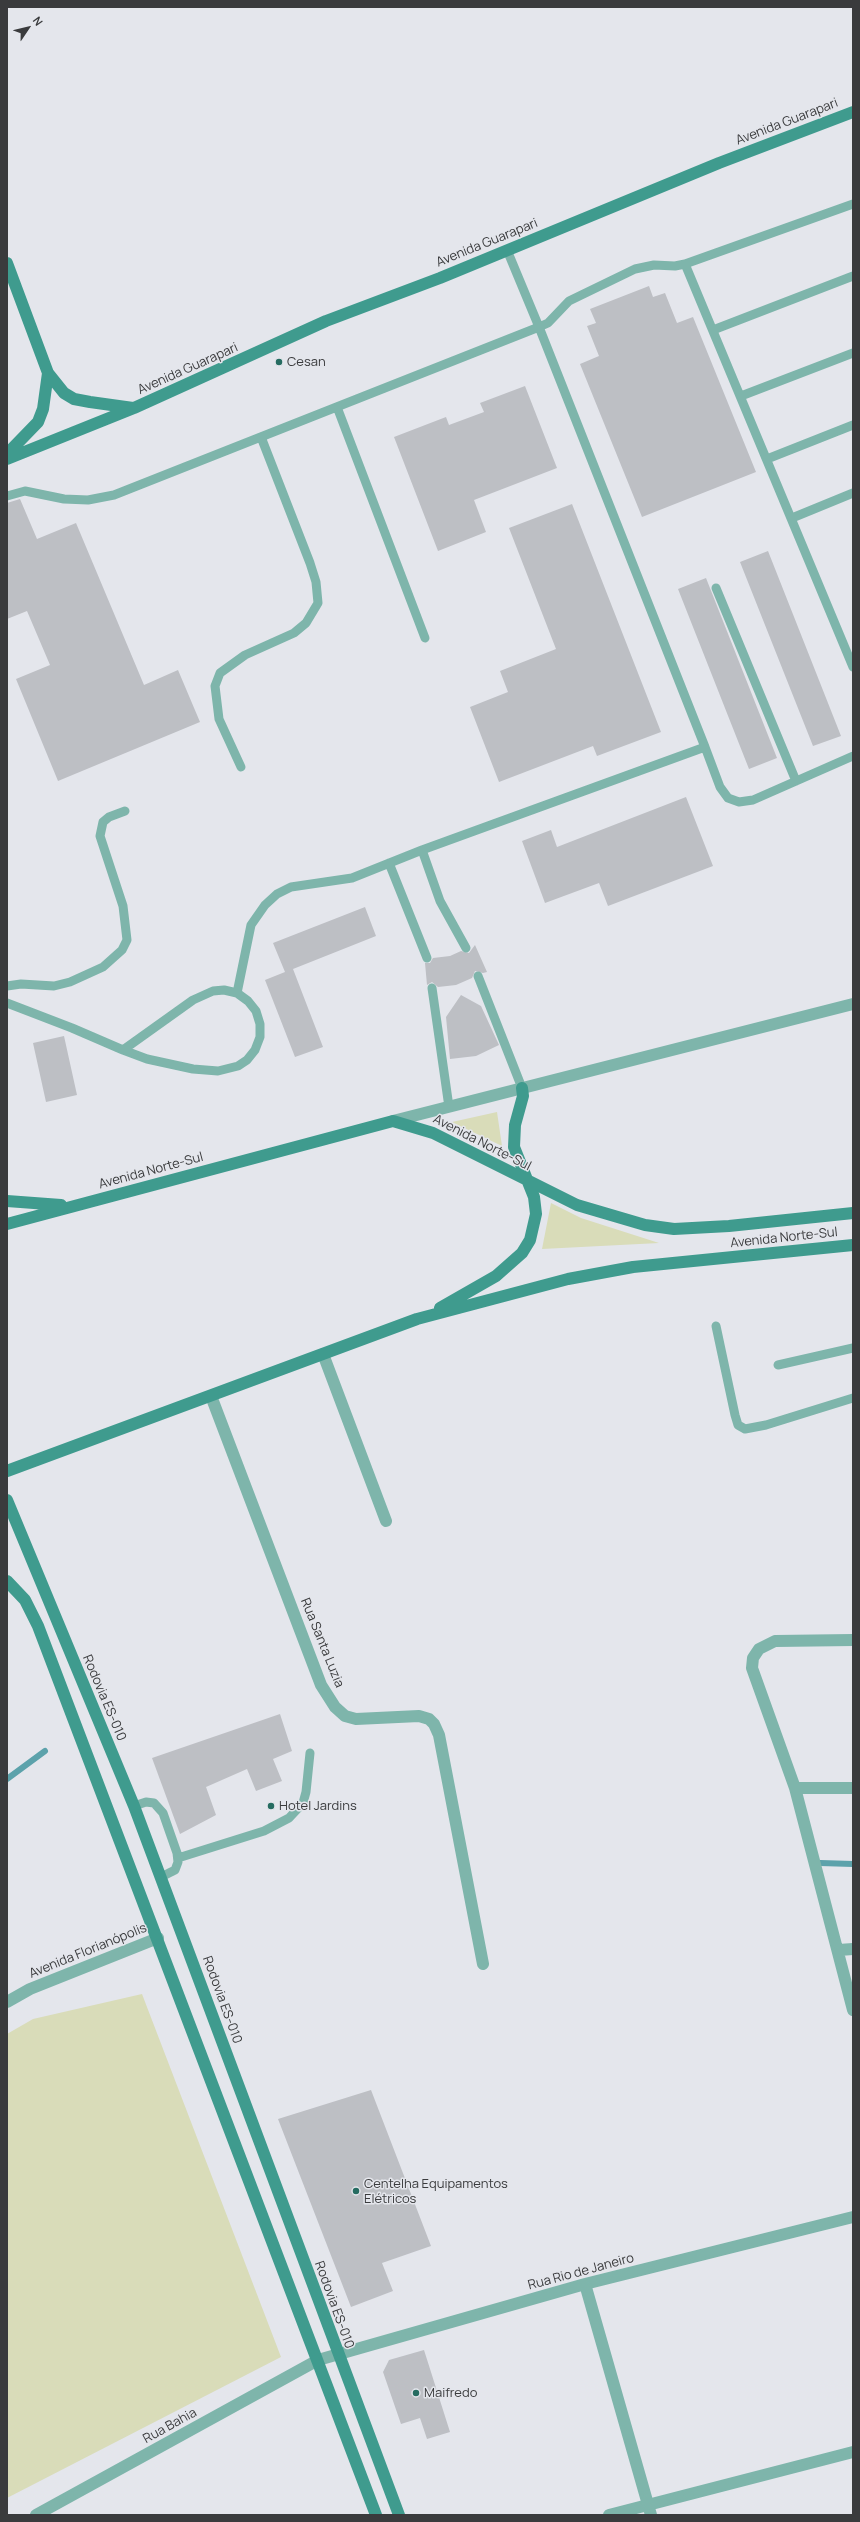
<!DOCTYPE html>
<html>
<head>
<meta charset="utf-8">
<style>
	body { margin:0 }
	#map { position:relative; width:860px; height:2522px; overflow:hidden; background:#e4e6ec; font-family:Manrope,sans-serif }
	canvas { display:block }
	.frame { position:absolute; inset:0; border:8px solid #3a3b3d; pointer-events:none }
	.north { position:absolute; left:8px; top:8px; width:40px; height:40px; -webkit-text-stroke:3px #e4e6ec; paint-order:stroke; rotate:55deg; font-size:11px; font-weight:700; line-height:16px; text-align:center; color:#3a3b3d }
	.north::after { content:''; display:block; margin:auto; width:14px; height:18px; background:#3a3b3d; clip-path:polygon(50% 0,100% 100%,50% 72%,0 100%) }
</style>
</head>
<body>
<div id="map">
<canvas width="860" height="2522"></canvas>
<div class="frame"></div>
<div class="north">N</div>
</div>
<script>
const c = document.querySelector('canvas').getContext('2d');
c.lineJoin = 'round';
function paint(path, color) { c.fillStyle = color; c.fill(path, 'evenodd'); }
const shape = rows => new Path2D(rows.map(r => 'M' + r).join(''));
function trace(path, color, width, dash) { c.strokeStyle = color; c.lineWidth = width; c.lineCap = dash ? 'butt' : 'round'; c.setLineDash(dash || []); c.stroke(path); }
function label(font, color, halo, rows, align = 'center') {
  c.font = font + ' Manrope,sans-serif'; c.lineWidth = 3; c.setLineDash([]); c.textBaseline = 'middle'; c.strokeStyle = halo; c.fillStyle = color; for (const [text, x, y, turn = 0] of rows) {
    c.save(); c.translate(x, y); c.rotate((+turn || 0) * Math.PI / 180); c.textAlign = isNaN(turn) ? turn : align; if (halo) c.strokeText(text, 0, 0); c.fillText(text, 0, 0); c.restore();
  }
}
const green = shape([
	[497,1112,502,1146,452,1122],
	[551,1203,581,1218,659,1243,542,1249],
	[142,1994,281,2357,7,2498,7,2034,33,2019]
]);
const stream = shape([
	[7,1779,45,1751],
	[820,1863,853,1864]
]);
const building = shape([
	[649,286,653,297,665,293,677,323,693,317,756,472,642,517,580,364,599,356,587,326,596,323,590,309],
	[525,386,557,468,474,500,486,532,438,551,394,437,446,417,449,425,484,412,480,403],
	[20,499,37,539,76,523,144,685,178,670,200,722,58,781,16,679,50,665,27,611,7,619,7,503],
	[572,504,661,732,597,756,593,746,499,782,470,707,508,692,500,671,556,649,509,528],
	[768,551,841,736,813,746,740,562],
	[706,578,777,758,749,769,678,589],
	[686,797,713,866,608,906,599,883,545,903,522,841,551,830,557,847],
	[365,907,376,936,293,969,323,1047,295,1057,265,980,285,972,273,943],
	[475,945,487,972,483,973,475,971,472,978,456,985,438,987,432,982,427,985,425,963,430,963,433,958,450,956,461,951,469,953],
	[461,995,481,1006,499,1045,476,1056,450,1059,446,1017],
	[64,1036,77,1095,46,1102,33,1043],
	[280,1714,292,1751,273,1759,282,1781,256,1791,247,1769,206,1787,216,1815,180,1834,152,1758],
	[371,2090,431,2246,382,2263,393,2291,351,2307,278,2119],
	[424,2350,450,2432,427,2439,420,2418,401,2424,383,2372,389,2360]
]);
const lane = shape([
	[507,250,539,327,548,323,569,301,635,269,654,265,675,266,685,264,853,667],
	[685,264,853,204],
	[713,330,853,276],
	[741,396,853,353],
	[337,407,425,638],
	[767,459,853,425],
	[7,496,25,491,64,499,88,500,114,495,539,327,705,747,422,850,352,878,291,887,277,894,265,905,251,925,237,993],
	[792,518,853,493],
	[716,588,796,781],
	[705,747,720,787,728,798,739,802,753,800,853,756],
	[241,767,219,719,215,686,220,673,245,655,294,633,306,623,318,603,316,582,310,563,261,437],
	[422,850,440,901,466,948],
	[389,863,427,958],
	[478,976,522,1088],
	[7,986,21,984,54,986,70,982,103,967,122,950,127,940,123,906,100,836,103,822,109,817,125,811],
	[432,988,449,1107],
	[7,1003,72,1028,123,1050,147,1059,193,1069,218,1071,238,1066,247,1060,255,1050,260,1037,260,1024,256,1011,248,1001,237,993,224,990,213,991,193,1000,123,1050],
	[716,1326,735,1415,738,1425,745,1429,766,1425,853,1398],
	[778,1365,853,1348],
	[134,1806,146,1802,154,1803,163,1813,177,1853,178,1862,175,1870,161,1877],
	[178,1858,264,1831,289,1818,303,1803,306,1792,310,1753]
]);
const street = shape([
	[393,1121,853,1004],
	[323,1354,386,1521],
	[211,1396,321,1685,335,1707,345,1716,356,1719,419,1716,429,1719,434,1724,439,1735,483,1964],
	[853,1640,775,1641,759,1649,753,1658,752,1668,795,1788,853,2010],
	[795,1788,853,1788],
	[839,1950,853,1949],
	[7,2002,30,1989,158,1938],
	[585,2284,651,2515],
	[36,2515,318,2360,585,2284,853,2217],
	[609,2515,853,2452]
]);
const secondary = shape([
	[7,263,48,373,64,393,74,399,90,402,133,408],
	[7,454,38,422,43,409,48,373],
	[7,459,134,408,326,321,440,278,719,163,853,112],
	[7,1201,61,1205],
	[7,1224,393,1121,433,1133,577,1205,645,1225,674,1229,729,1226,853,1213],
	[440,1308,496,1276,522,1253,530,1240,536,1214,534,1197,514,1147,515,1125,523,1096,522,1088],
	[7,1471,417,1319,568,1279,633,1267,853,1245],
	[7,1500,134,1806,399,2515],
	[7,1581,25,1600,38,1626,376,2515]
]);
const markers = [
	[279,362,4,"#266c61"],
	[271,1806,4,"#266c61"],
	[356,2191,4,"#266c61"],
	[416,2393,4,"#266c61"]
];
const streetNames = [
	["Avenida Guarapari",787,122,-21],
	["Avenida Guarapari",487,243,-22],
	["Avenida Guarapari",188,369,-24],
	["Avenida Norte-Sul",482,1143,27],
	["Avenida Norte-Sul",151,1171,-15],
	["Avenida Norte-Sul",784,1238,-6],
	["Rua Santa Luzia",322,1643,68],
	["Rodovia ES-010",104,1698,67],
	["Avenida Florianópolis",88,1951,-22],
	["Rodovia ES-010",222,2000,70],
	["Rua Rio de Janeiro",581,2272,-15],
	["Rodovia ES-010",334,2305,70],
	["Rua Bahia",170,2426,-29]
];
const poiNames = [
	["Cesan",287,362],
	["Hotel Jardins",279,1806],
	["Centelha Equipamentos",364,2184],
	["Elétricos",364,2199],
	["Maifredo",424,2393]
];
paint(green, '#d9dcb9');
trace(stream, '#5ca2ab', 6);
paint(building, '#bdbfc4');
trace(lane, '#7eb5ab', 9);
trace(street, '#7eb5ab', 12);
trace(secondary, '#3f9b8e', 12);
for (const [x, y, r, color] of markers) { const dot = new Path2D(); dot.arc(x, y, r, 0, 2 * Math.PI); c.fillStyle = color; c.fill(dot); trace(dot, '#e4e6ec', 1.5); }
label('13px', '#3a3b3d', '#e4e6ec', streetNames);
label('13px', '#3a3b3d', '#e4e6ec', poiNames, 'left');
</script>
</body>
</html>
